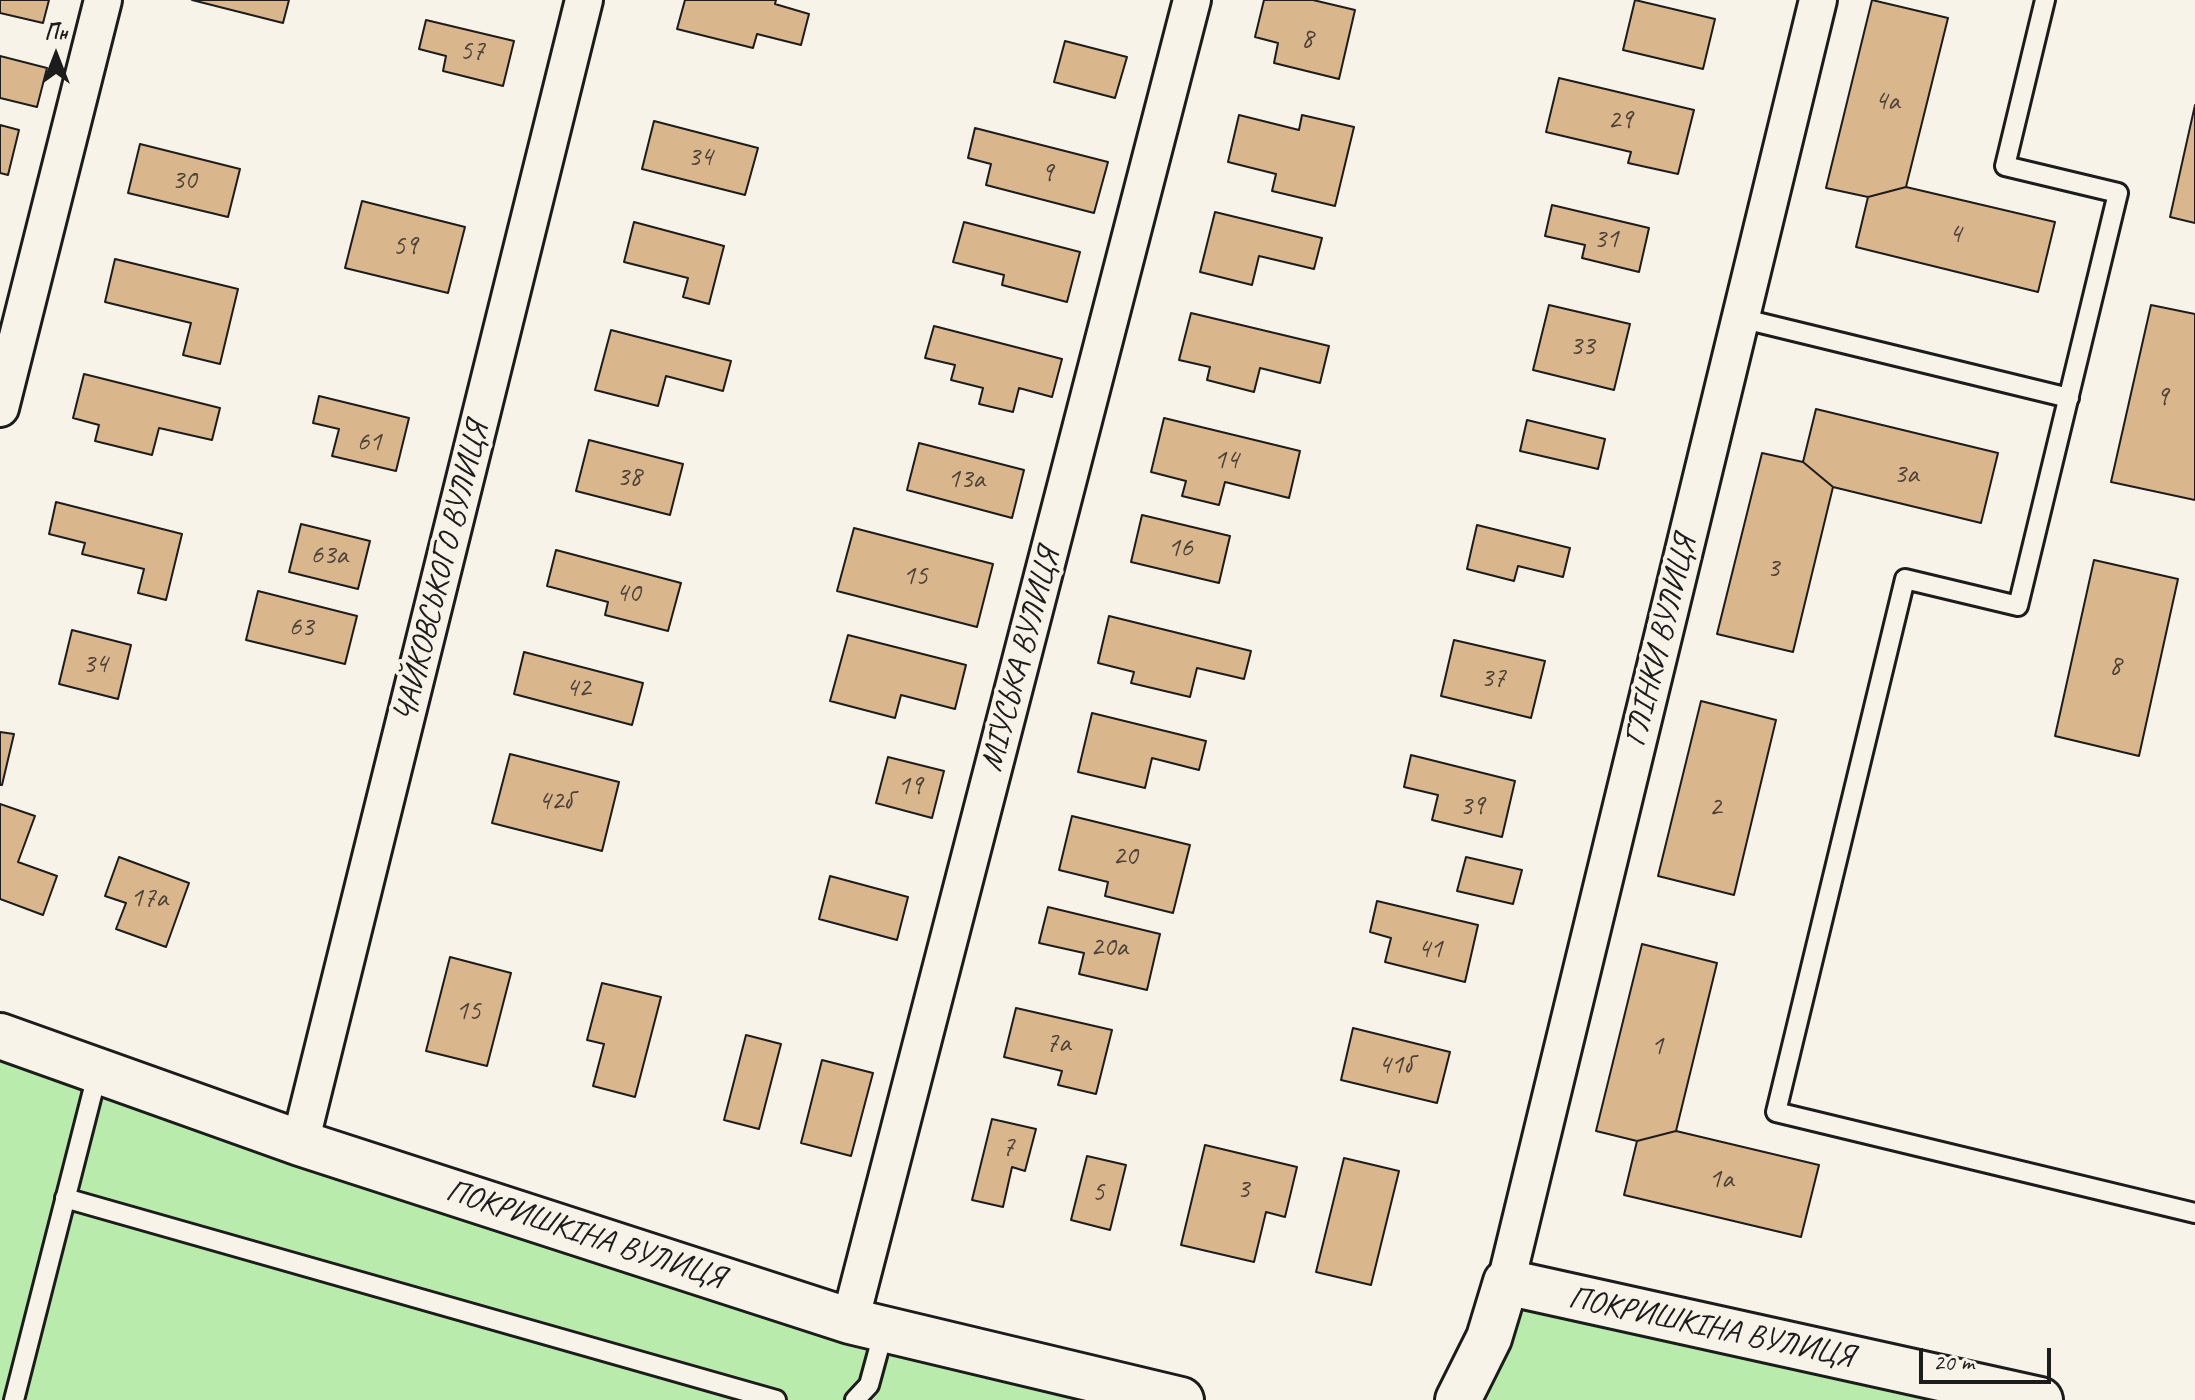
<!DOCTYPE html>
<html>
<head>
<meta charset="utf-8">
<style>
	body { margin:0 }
	#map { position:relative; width:2195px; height:1400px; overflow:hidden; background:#f7f3e8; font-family:Caveat,sans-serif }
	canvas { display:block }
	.north { position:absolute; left:16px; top:16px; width:80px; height:80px; -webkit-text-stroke:6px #f7f3e8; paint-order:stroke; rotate:0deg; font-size:22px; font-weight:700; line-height:32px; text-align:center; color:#1c1c1c }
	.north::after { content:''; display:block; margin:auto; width:28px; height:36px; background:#1c1c1c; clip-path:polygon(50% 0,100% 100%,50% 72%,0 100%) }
	.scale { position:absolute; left:1919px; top:1348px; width:132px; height:36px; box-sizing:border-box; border:4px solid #1c1c1c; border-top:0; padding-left:10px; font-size:24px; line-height:28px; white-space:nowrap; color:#1c1c1c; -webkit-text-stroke:6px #f7f3e8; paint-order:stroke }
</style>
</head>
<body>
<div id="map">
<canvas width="2195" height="1400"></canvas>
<div class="north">Пн</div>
<div class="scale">20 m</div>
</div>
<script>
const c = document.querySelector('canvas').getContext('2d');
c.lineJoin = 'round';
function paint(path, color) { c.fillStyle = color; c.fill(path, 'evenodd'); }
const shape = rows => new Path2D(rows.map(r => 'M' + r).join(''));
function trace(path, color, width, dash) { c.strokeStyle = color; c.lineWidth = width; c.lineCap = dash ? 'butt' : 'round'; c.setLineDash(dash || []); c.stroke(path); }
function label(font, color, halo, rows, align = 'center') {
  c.font = font + ' Caveat,sans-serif'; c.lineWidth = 8; c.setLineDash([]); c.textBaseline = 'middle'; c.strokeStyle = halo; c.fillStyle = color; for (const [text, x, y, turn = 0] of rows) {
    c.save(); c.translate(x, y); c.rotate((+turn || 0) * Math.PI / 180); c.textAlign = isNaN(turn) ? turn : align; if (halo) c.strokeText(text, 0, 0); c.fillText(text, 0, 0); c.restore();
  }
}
const green = shape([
	[0,1036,1137,1400,0,1400],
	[1506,1282,2041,1400,1477,1400]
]);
const building = shape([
	[0,0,49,0,43,23,0,13,0,0],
	[192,0,289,0,283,23,192,0],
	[685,0,776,0,775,4,809,14,801,45,757,34,753,48,677,29,685,0],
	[1264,0,1313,0,1355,10,1339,79,1274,63,1278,43,1255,37,1264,0],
	[1635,0,1715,19,1703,69,1623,50,1635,0],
	[1872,0,1948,18,1906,187,1868,197,1826,188,1872,0],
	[426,20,514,41,503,86,443,71,446,56,419,49,426,20],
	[1065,41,1127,57,1115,98,1054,82,1065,41],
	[0,56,47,68,37,107,0,98,0,56],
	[1559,78,1694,110,1678,174,1628,163,1631,152,1546,132,1559,78],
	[2195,105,2195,223,2170,217,2195,105],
	[1239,115,1299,130,1302,115,1354,127,1335,206,1272,191,1276,174,1228,162,1239,115],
	[654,121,758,148,745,195,642,169,654,121],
	[0,125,19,130,8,175,0,173,0,125],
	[975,128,1108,162,1094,213,986,185,991,164,968,158,975,128],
	[140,144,240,169,228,217,128,193,140,144],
	[1906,187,2055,222,2038,292,1856,247,1868,197,1906,187],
	[362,201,465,227,448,293,345,268,362,201],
	[1552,205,1649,228,1639,272,1582,258,1585,245,1545,236,1552,205],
	[1215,212,1322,238,1314,269,1259,256,1252,285,1200,272,1215,212],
	[634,222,724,246,709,304,683,297,688,278,624,262,634,222],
	[964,222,1080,252,1067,302,1002,285,1004,275,953,262,964,222],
	[115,259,238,289,220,364,183,355,191,323,105,302,115,259],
	[1549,305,1630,324,1614,390,1533,370,1549,305],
	[2151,305,2195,314,2195,500,2111,482,2151,305],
	[1191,313,1329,346,1320,383,1260,368,1254,392,1207,380,1210,367,1179,360,1191,313],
	[934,326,1062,359,1052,397,1019,388,1013,412,979,404,983,388,951,380,955,365,925,358,934,326],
	[611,330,731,361,723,391,666,376,658,406,595,390,611,330],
	[84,374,220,408,212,440,159,428,152,455,95,441,99,425,73,418,84,374],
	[319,396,409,418,396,471,332,456,339,429,313,423,319,396],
	[1816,409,1998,453,1981,523,1833,487,1803,462,1816,409],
	[1164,418,1300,451,1289,498,1225,482,1219,505,1182,496,1186,481,1151,472,1164,418],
	[1527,420,1605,439,1598,469,1520,451,1527,420],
	[589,440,683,464,670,515,576,491,589,440],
	[919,443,1024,470,1012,518,907,490,919,443],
	[1762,453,1803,462,1833,487,1793,652,1717,634,1762,453],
	[56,502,182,534,166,600,138,593,144,569,82,554,85,543,49,534,56,502],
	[1142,515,1230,536,1219,583,1131,562,1142,515],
	[301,524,370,541,358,589,289,572,301,524],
	[1477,525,1570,548,1563,577,1518,566,1514,581,1467,569,1477,525],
	[854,528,993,564,977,627,837,591,854,528],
	[556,550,681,583,668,631,605,615,608,602,547,586,556,550],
	[2094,560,2178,579,2139,756,2055,736,2094,560],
	[258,591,357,616,345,664,246,640,258,591],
	[1109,616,1251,651,1244,679,1197,668,1190,697,1131,683,1134,672,1098,663,1109,616],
	[72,630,131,645,118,699,59,684,72,630],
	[848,635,966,665,955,709,901,695,895,718,830,701,848,635],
	[1454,640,1545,661,1531,718,1441,696,1454,640],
	[524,652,643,683,632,725,514,694,524,652],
	[1701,701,1776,720,1734,895,1658,876,1701,701],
	[1092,713,1206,741,1199,770,1152,758,1145,788,1078,772,1092,713],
	[0,732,14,734,2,785,0,785,0,732],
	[510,754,619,782,602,851,492,823,510,754],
	[1411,755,1515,781,1502,837,1432,820,1438,795,1404,787,1411,755],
	[888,757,944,771,932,818,876,803,888,757],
	[0,804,35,816,18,862,57,876,43,915,0,899,0,804],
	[1072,816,1190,845,1173,913,1105,896,1108,882,1059,870,1072,816],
	[119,857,189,883,166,947,116,929,126,903,105,896,119,857],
	[1466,857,1522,870,1513,904,1457,891,1466,857],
	[830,876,908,897,897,940,819,919,830,876],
	[1377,901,1478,925,1465,982,1385,962,1391,938,1370,932,1377,901],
	[1048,907,1160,934,1147,990,1079,974,1084,953,1039,943,1048,907],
	[1642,944,1717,963,1676,1131,1637,1141,1596,1131,1642,944],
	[450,957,511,973,487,1066,426,1051,450,957],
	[602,983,661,997,635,1097,593,1086,604,1044,587,1040,602,983],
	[1016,1008,1112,1030,1096,1094,1058,1085,1062,1071,1004,1057,1016,1008],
	[1353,1028,1450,1052,1437,1103,1341,1080,1353,1028],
	[746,1035,781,1044,759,1129,724,1120,746,1035],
	[822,1060,873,1073,851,1156,801,1143,822,1060],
	[992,1119,1036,1129,1025,1171,1012,1167,1003,1207,972,1200,992,1119],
	[1676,1131,1819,1165,1801,1237,1624,1195,1637,1141,1676,1131],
	[1205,1145,1297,1167,1285,1217,1266,1212,1254,1262,1181,1245,1205,1145],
	[1087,1156,1126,1165,1110,1230,1071,1220,1087,1156],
	[1344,1158,1399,1171,1371,1285,1316,1272,1344,1158]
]);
const service = shape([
	[2045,0,2005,166,2118,193,2018,606,1905,579,1776,1112,2195,1213],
	[1740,318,2069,398],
	[65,1198,776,1400],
	[14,1400,98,1071],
	[855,1400,869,1385,884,1330]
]);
const minor = shape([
	[0,408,103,0],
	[300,1143,584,0],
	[1506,1282,1818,0],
	[850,1321,1192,0]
]);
const tertiary = shape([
	[0,1036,300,1143,850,1321,1181,1400],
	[1458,1400,1489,1338,1506,1282,2040,1400]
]);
const numberNames = [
	["8",1307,40],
	["57",472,52],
	["4а",1887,102],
	["29",1620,121],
	["34",700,158],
	["9",1047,174],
	["30",184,181],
	["4",1955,235],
	["31",1606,240],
	["59",405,247],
	["33",1582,347],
	["9",2162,398],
	["61",369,443],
	["14",1226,461],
	["3а",1906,475],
	["38",629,478],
	["13а",966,480],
	["16",1180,549],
	["63а",329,556],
	["3",1773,569],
	["15",915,577],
	["40",628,594],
	["63",301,628],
	["34",95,665],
	["8",2115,667],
	["37",1493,679],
	["42",578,689],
	["19",910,787],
	["42б",555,802],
	["39",1472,807],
	["2",1715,808],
	["20",1125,857],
	["17а",149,899],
	["20а",1109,948],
	["41",1430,950],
	["15",468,1012],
	["7а",1058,1044],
	["1",1657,1047],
	["41б",1395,1066],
	["7",1008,1148],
	["1а",1721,1180],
	["3",1243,1190],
	["5",1098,1193]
];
const streetNames = [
	["ЧАЙКОВСЬКОГО ВУЛИЦЯ",442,572,-76],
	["ГЛІНКИ ВУЛИЦЯ",1661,641,-76],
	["МІУСЬКА ВУЛИЦЯ",1021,660,-75],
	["ПОКРИШКІНА ВУЛИЦЯ",585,1235,18],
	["ПОКРИШКІНА ВУЛИЦЯ",1711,1328,12]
];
paint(green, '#b9ecac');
paint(building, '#dab68c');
trace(building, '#1c1c1c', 2);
trace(service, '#1c1c1c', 24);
trace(minor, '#1c1c1c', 42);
trace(tertiary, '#1c1c1c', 50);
trace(service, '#f7f3e8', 18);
trace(minor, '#f7f3e8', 36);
trace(tertiary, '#f7f3e8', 44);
label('28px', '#4c4238', null, numberNames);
label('32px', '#1c1c1c', '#f7f3e8', streetNames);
</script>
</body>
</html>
